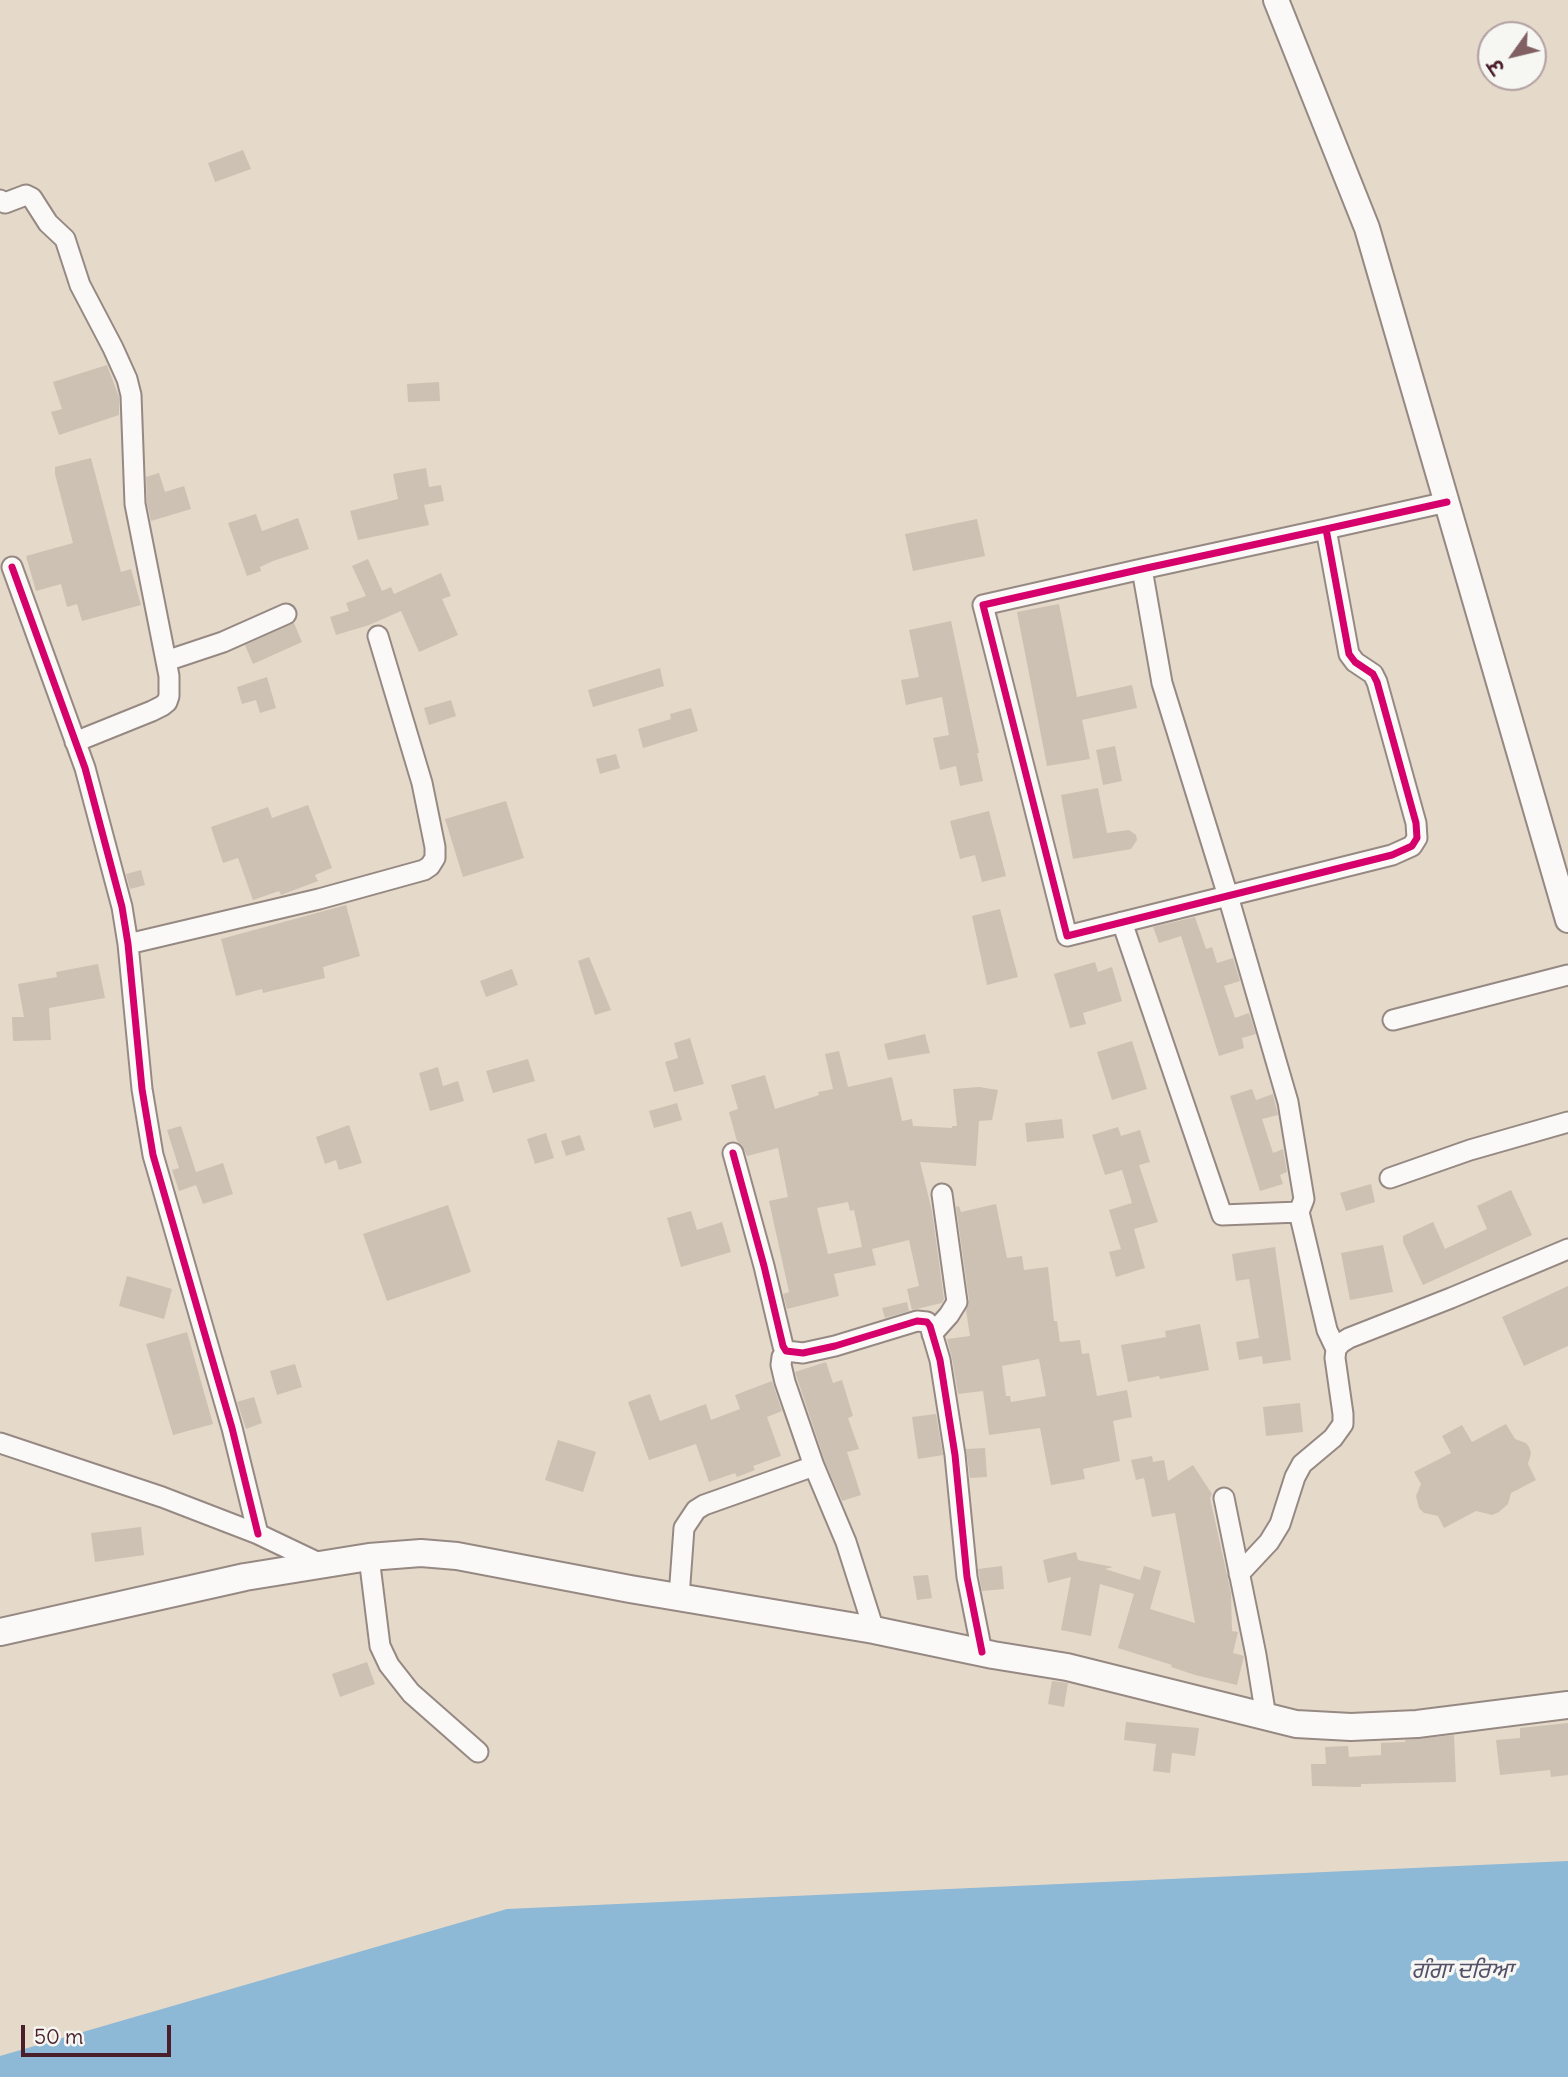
<!DOCTYPE html>
<html>
<head>
<meta charset="utf-8">
<style>
	body { margin:0 }
	#map { position:relative; width:1568px; height:2077px; overflow:hidden; background:#e5d9c9; font-family:Delius,"Playpen Sans Deva",sans-serif }
	canvas { display:block }
	.north { position:absolute; left:1477px; top:21px; width:70px; height:70px; box-sizing:border-box; background:#f6f6f2; border:2px solid #b1a0a2; border-radius:50%; rotate:236deg; font-size:19px; font-weight:700; line-height:28px; text-align:center; color:#4a1f2b }
	.north::after { content:''; display:block; margin:auto; width:24px; height:32px; background:#806062; clip-path:polygon(50% 0,100% 100%,50% 72%,0 100%) }
	.scale { position:absolute; left:21px; top:2025px; width:150px; height:32px; box-sizing:border-box; border:4px solid #4a1f2b; border-top:0; padding-left:9px; font-size:21px; line-height:24px; white-space:nowrap; color:#4a1f2b; -webkit-text-stroke:5px #f6f6f2; paint-order:stroke }
</style>
</head>
<body>
<div id="map">
<canvas width="1568" height="2077"></canvas>
<div class="north">उ</div>
<div class="scale">50 m</div>
</div>
<script>
const c = document.querySelector('canvas').getContext('2d');
c.lineJoin = 'round';
function paint(path, color) { c.fillStyle = color; c.fill(path, 'evenodd'); }
const shape = rows => new Path2D(rows.map(r => 'M' + r).join(''));
function trace(path, color, width, dash) { c.strokeStyle = color; c.lineWidth = width; c.lineCap = dash ? 'butt' : 'round'; c.setLineDash(dash || []); c.stroke(path); }
function label(font, color, halo, rows, align = 'center') {
  c.font = font + ' Delius,"Noto Sans Gurmukhi",sans-serif'; c.lineWidth = 7; c.setLineDash([]); c.textBaseline = 'middle'; c.strokeStyle = halo; c.fillStyle = color; for (const [text, x, y, turn = 0] of rows) {
    c.save(); c.translate(x, y); c.rotate((+turn || 0) * Math.PI / 180); c.textAlign = isNaN(turn) ? turn : align; if (halo) c.strokeText(text, 0, 0); c.fillText(text, 0, 0); c.restore();
  }
}
const water = shape([
	[1568,1861,1568,2077,0,2077,0,2056,507,1909]
]);
const building = shape([
	[243,150,251,169,215,182,208,163],
	[107,365,119,397,119,415,59,435,51,412,62,409,53,382],
	[439,382,440,401,408,402,407,384],
	[91,458,121,572,131,569,141,605,82,621,77,604,67,607,61,584,36,591,26,556,73,543,55,474,55,467],
	[426,468,429,487,441,485,444,501,424,505,429,525,358,540,350,511,398,499,393,474],
	[159,473,165,492,184,486,191,509,151,521,147,503,146,477],
	[256,514,262,531,298,518,309,549,273,561,260,567,261,571,247,576,228,523],
	[977,519,985,556,913,571,905,534],
	[368,559,382,591,391,587,394,594,441,573,451,596,442,599,458,635,419,652,401,611,369,625,336,635,330,617,349,611,346,603,366,596,352,566],
	[1059,604,1077,697,1132,685,1137,708,1082,720,1090,759,1047,766,1017,612],
	[951,621,979,753,977,753,983,781,960,786,956,766,940,770,933,738,949,735,942,697,906,705,901,680,919,677,909,630],
	[294,623,302,642,253,664,245,645],
	[660,668,664,686,593,707,588,690],
	[267,677,276,708,260,713,256,700,242,704,237,687],
	[451,700,456,716,429,725,424,708],
	[691,708,698,731,643,748,638,729,671,719,670,714],
	[1115,746,1122,781,1103,785,1096,750],
	[616,754,620,768,600,774,596,759],
	[1098,788,1107,833,1129,830,1136,835,1137,840,1131,849,1073,859,1061,795],
	[506,801,524,858,463,877,445,819],
	[308,805,332,868,315,875,318,881,281,895,279,891,253,900,238,858,223,863,211,827,268,807,272,818],
	[989,811,1006,876,982,882,975,855,960,859,950,821],
	[141,870,145,885,130,889,126,874],
	[346,905,360,956,323,967,325,978,263,993,262,989,236,996,221,939],
	[1000,909,1018,977,987,985,972,916],
	[1195,917,1206,949,1212,947,1217,963,1233,958,1240,981,1224,986,1235,1018,1249,1013,1256,1034,1242,1038,1244,1048,1219,1056,1181,936,1159,943,1153,927],
	[589,957,611,1010,595,1015,578,961],
	[1095,962,1098,972,1112,967,1122,1001,1083,1013,1086,1024,1070,1028,1054,974],
	[98,964,105,998,49,1008,51,1040,13,1041,12,1017,24,1017,18,984,57,977,56,972],
	[512,969,518,985,486,997,480,981],
	[925,1034,930,1053,888,1060,884,1044],
	[690,1038,704,1084,674,1092,665,1062,678,1058,674,1043],
	[1132,1041,1147,1089,1112,1100,1097,1052],
	[839,1051,848,1087,892,1077,902,1121,912,1119,913,1126,952,1128,952,1126,957,1126,953,1089,979,1087,998,1090,992,1120,979,1121,976,1166,920,1162,932,1211,944,1299,942,1303,912,1310,907,1289,919,1286,909,1240,872,1249,876,1265,834,1274,839,1296,787,1309,783,1294,789,1292,769,1201,788,1197,778,1148,747,1156,742,1145,737,1141,729,1112,738,1109,731,1085,765,1075,775,1109,819,1095,818,1092,833,1089,825,1054],
	[848,1202,850,1211,854,1210,862,1247,828,1254,817,1208],
	[528,1059,535,1081,493,1093,486,1071],
	[438,1067,443,1086,458,1081,464,1101,430,1111,419,1073],
	[1252,1089,1256,1100,1273,1094,1278,1115,1262,1119,1273,1153,1283,1149,1287,1172,1280,1175,1283,1184,1260,1191,1230,1096],
	[677,1103,682,1120,654,1128,649,1111],
	[1062,1119,1064,1138,1027,1142,1025,1123],
	[349,1125,362,1163,339,1170,336,1160,325,1164,316,1137],
	[181,1126,196,1172,223,1163,233,1194,203,1204,196,1185,179,1191,172,1170,179,1168,167,1130],
	[1118,1127,1121,1136,1140,1130,1150,1162,1139,1165,1158,1222,1134,1229,1145,1268,1116,1277,1109,1252,1121,1249,1109,1210,1132,1203,1122,1170,1105,1175,1092,1135],
	[546,1133,554,1158,535,1164,527,1139],
	[580,1135,585,1150,566,1156,561,1141],
	[1371,1184,1375,1202,1346,1211,1340,1193],
	[1511,1190,1532,1235,1423,1285,1403,1242,1403,1236,1433,1222,1445,1249,1487,1229,1477,1206],
	[996,1204,1007,1258,1022,1256,1024,1270,1048,1267,1054,1321,1057,1321,1060,1342,1080,1340,1082,1354,1089,1353,1097,1396,1127,1390,1132,1417,1113,1421,1120,1461,1083,1469,1085,1479,1051,1485,1040,1428,989,1435,983,1391,958,1394,952,1358,947,1339,970,1336,966,1310,969,1300,956,1207,959,1206,961,1212],
	[1039,1359,1046,1396,1011,1402,1010,1396,1006,1396,1002,1366],
	[448,1205,471,1272,387,1301,363,1234],
	[691,1211,697,1230,722,1222,731,1252,681,1267,667,1218],
	[1383,1245,1393,1292,1350,1300,1341,1253],
	[1275,1247,1291,1360,1263,1364,1262,1356,1239,1360,1236,1342,1259,1338,1249,1279,1236,1281,1232,1254],
	[127,1276,172,1289,164,1319,119,1306],
	[1568,1286,1568,1346,1524,1366,1502,1317],
	[907,1302,909,1311,885,1318,882,1308],
	[1200,1324,1209,1370,1160,1379,1159,1376,1128,1382,1121,1345,1166,1337,1165,1331],
	[187,1332,213,1424,173,1435,146,1344],
	[826,1362,833,1383,842,1380,853,1416,848,1418,859,1449,847,1452,861,1495,842,1501,825,1462,795,1372],
	[295,1364,302,1387,277,1395,270,1371],
	[772,1381,782,1411,767,1417,781,1456,753,1466,755,1470,737,1477,735,1473,709,1482,696,1444,649,1460,628,1402,650,1394,660,1421,706,1404,711,1420,740,1409,735,1395],
	[254,1397,262,1423,246,1429,237,1402],
	[1300,1403,1303,1432,1266,1436,1263,1407],
	[936,1414,943,1455,918,1459,912,1417],
	[1506,1424,1515,1439,1526,1443,1529,1447,1531,1453,1528,1464,1536,1480,1511,1493,1508,1504,1499,1512,1492,1515,1476,1511,1444,1528,1438,1516,1424,1513,1419,1508,1416,1496,1421,1484,1414,1472,1451,1453,1442,1436,1462,1425,1472,1442],
	[558,1440,596,1452,583,1492,545,1480],
	[985,1448,987,1477,970,1478,966,1449],
	[1152,1456,1153,1462,1164,1460,1168,1481,1193,1465,1212,1494,1210,1498,1231,1593,1232,1631,1238,1632,1233,1653,1244,1656,1237,1685,1195,1675,1171,1667,1172,1665,1118,1648,1134,1594,1100,1584,1091,1636,1061,1630,1071,1577,1048,1583,1043,1560,1076,1552,1078,1560,1113,1567,1105,1569,1140,1580,1144,1566,1161,1571,1150,1609,1195,1623,1175,1513,1152,1517,1144,1478,1136,1480,1131,1460],
	[141,1527,144,1555,95,1562,91,1533],
	[1002,1566,1004,1589,982,1591,978,1569],
	[928,1575,932,1598,917,1600,913,1576],
	[367,1662,375,1684,340,1697,332,1674],
	[1052,1681,1068,1683,1064,1707,1048,1704],
	[1126,1722,1199,1728,1195,1756,1172,1753,1170,1773,1153,1771,1156,1744,1124,1740],
	[1568,1723,1568,1775,1551,1777,1550,1770,1500,1775,1496,1740,1520,1738,1520,1728],
	[1454,1735,1456,1782,1361,1784,1361,1787,1312,1786,1311,1764,1326,1764,1325,1747,1348,1746,1349,1757,1381,1755,1381,1743,1405,1742,1405,1740]
]);
const minor = shape([
	[0,200,5,203,26,195,32,198,48,223,65,239,80,285,113,348,127,379,131,395,135,504,169,676,169,696,167,702,162,706,152,711,75,742],
	[1326,529,1349,654,1355,662,1373,674,1377,682,1416,823,1417,838,1412,846,1392,855,1067,936,983,605,1142,569,1326,529,1447,502],
	[12,567,85,768,122,907,128,944,142,1089,153,1155,232,1428,258,1534],
	[1142,569,1162,683,1228,896,1288,1102,1304,1199,1299,1212,1327,1330,1336,1349],
	[166,661,223,642,286,614],
	[1122,922,1222,1215,1299,1212],
	[128,944,319,899,424,870,430,866,435,858,435,847,422,783,378,636],
	[1393,1020,1568,975],
	[733,1153,764,1266,783,1346,786,1351,803,1353,835,1346,917,1321,927,1322,930,1326,940,1360,955,1455,967,1577,982,1652],
	[1390,1178,1470,1150,1568,1122],
	[932,1334,949,1315,957,1302,942,1194],
	[786,1351,782,1357,781,1365,785,1382,814,1466,846,1542,874,1630],
	[0,1443,162,1497,258,1534,323,1565],
	[1224,1498,1256,1655,1266,1717],
	[369,1557,380,1646,389,1665,411,1693,478,1752],
	[1239,1574,1269,1542,1280,1524,1295,1477,1302,1464,1333,1438,1343,1424,1343,1414,1335,1358,1336,1349,1341,1343,1349,1338,1451,1298,1568,1249],
	[679,1597,684,1528,696,1510,704,1505,814,1466]
]);
const tertiary = shape([
	[1276,0,1367,228,1568,920]
]);
const secondary = shape([
	[0,1632,245,1577,369,1557,421,1553,457,1556,630,1589,874,1630,993,1655,1067,1667,1296,1724,1351,1727,1417,1724,1568,1705]
]);
const cycleway = shape([
	[1326,529,1349,654,1355,662,1373,674,1377,682,1416,823,1417,838,1412,846,1392,855,1067,936,983,605,1142,569,1326,529,1447,502],
	[12,567,85,768,122,907,128,944,142,1089,153,1155,232,1428,258,1534],
	[733,1153,764,1266,783,1346,786,1351,803,1353,835,1346,917,1321,927,1322,930,1326,940,1360,955,1455,967,1577,982,1652]
]);
const waterNames = [
	["ਗੰਗਾ ਦਰਿਆ",1462,1971]
];
paint(water, '#8db8d6');
paint(building, '#cdc1b3');
trace(minor, '#968983', 23);
trace(tertiary, '#968983', 28);
trace(secondary, '#968983', 30);
trace(minor, '#fbf9f7', 19);
trace(tertiary, '#fbf9f7', 24);
trace(secondary, '#fbf9f7', 26);
trace(cycleway, '#d6006c', 7);
label('italic 23px', '#545069', '#f6f6f2', waterNames);
</script>
</body>
</html>
